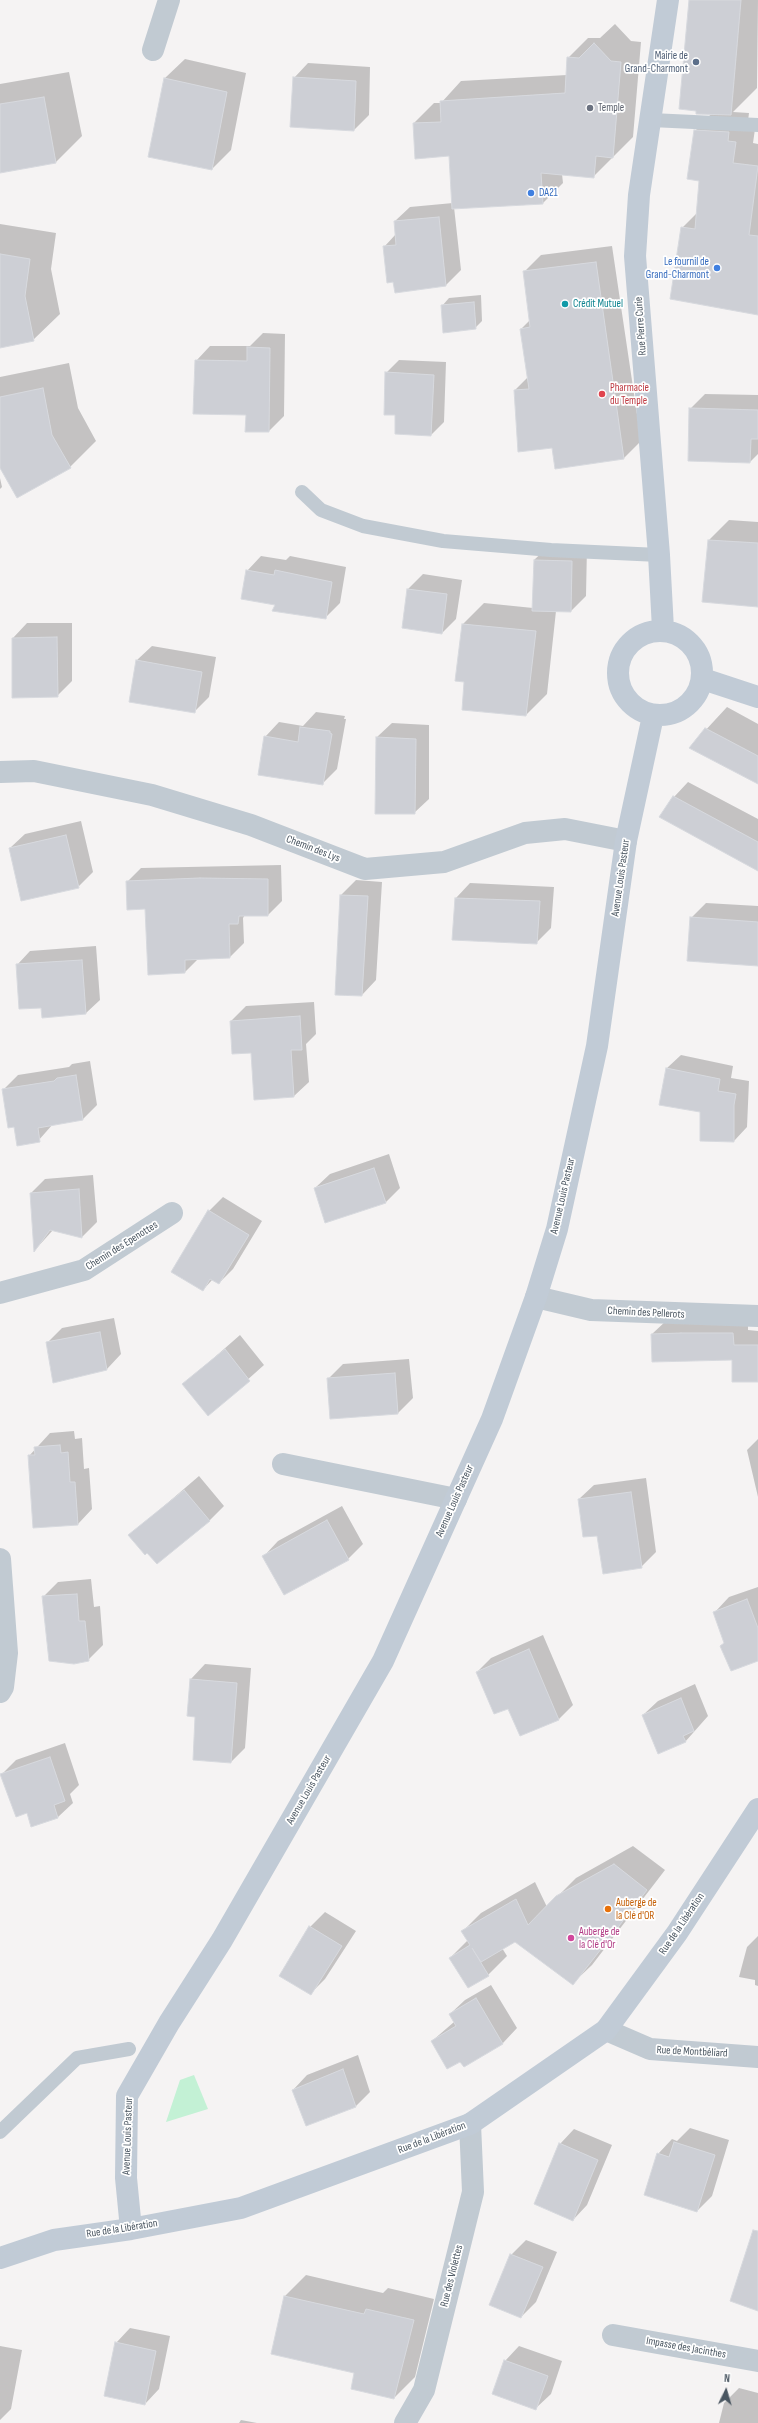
<!DOCTYPE html>
<html>
<head>
<meta charset="utf-8">
<style>
	body { margin:0 }
	#map { position:relative; width:758px; height:2423px; overflow:hidden; background:#f5f3f3; font-family:"Sofia Sans Condensed",sans-serif }
	canvas { display:block }
	.north { position:absolute; left:706px; top:2371px; width:40px; height:40px; -webkit-text-stroke:3px #fff; paint-order:stroke; rotate:5deg; font-size:11px; font-weight:700; line-height:16px; text-align:center; color:#4a5661 }
	.north::after { content:''; display:block; margin:auto; width:14px; height:18px; background:#4a5661; clip-path:polygon(50% 0,100% 100%,50% 72%,0 100%) }
</style>
</head>
<body>
<div id="map">
<canvas width="758" height="2423"></canvas>
<div class="north">N</div>
</div>
<script>
const c = document.querySelector('canvas').getContext('2d');
c.lineJoin = 'round';
function paint(path, color) { c.fillStyle = color; c.fill(path, 'evenodd'); }
const shape = rows => new Path2D(rows.map(r => 'M' + r).join(''));
function trace(path, color, width, dash) { c.strokeStyle = color; c.lineWidth = width; c.lineCap = dash ? 'butt' : 'round'; c.setLineDash(dash || []); c.stroke(path); }
function label(font, color, halo, rows, align = 'center') {
  c.font = font + ' "Sofia Sans Condensed",sans-serif'; c.lineWidth = 3.5; c.setLineDash([]); c.textBaseline = 'middle'; c.strokeStyle = halo; c.fillStyle = color; for (const [text, x, y, turn = 0] of rows) {
    c.save(); c.translate(x, y); c.rotate((+turn || 0) * Math.PI / 180); c.textAlign = isNaN(turn) ? turn : align; if (halo) c.strokeText(text, 0, 0); c.fillText(text, 0, 0); c.restore();
  }
}
const green = shape([
	[194,2075,208,2109,166,2122,180,2080]
]);
const shadow = shape([
	[699,0,758,0,757,88,733,112,749,113,748,121,756,122,753,143,758,144,758,314,682,228,698,212,700,180,695,131,712,113],
	[615,24,631,41,641,42,633,137,593,177,562,174,563,183,543,203,454,207,461,270,446,285,396,292,384,247,396,234,395,221,410,207,453,203,450,155,414,123,434,103,441,103,461,81,567,75,568,58,588,38,600,38],
	[185,59,246,73,231,150,212,169,149,156,165,78],
	[308,63,370,67,369,115,354,130,294,78],
	[69,72,82,136,56,162,0,171,0,84],
	[0,224,56,233,51,269,60,314,33,340,0,347],
	[612,246,641,441,624,458,556,467,553,446,515,390,528,377,521,329,530,320,524,272,541,255],
	[481,295,482,321,475,328,442,306,449,298],
	[263,333,285,334,284,416,269,431,246,431,247,414,196,361,210,346,250,346],
	[399,360,446,362,444,422,431,435,386,373],
	[69,363,78,408,96,441,70,467,0,466,0,377],
	[705,394,758,395,758,454,750,462,690,409],
	[0,478,2,487,0,489],
	[729,520,758,522,758,606,703,601,709,540],
	[549,546,587,546,586,596,571,611,556,611,547,694,526,715,465,681,463,624,484,603,533,608,534,560],
	[261,556,286,560,290,556,346,567,340,603,325,618,277,604,247,571],
	[423,574,462,580,456,619,442,633,403,627,408,589],
	[27,623,72,623,72,681,57,696,13,638],
	[152,646,216,657,209,697,194,712,137,660],
	[727,707,758,724,758,783,690,747],
	[316,712,345,716,344,719,346,719,337,769,322,784,265,737,279,722,303,726],
	[392,723,429,725,429,799,414,813,377,737],
	[688,782,758,819,758,868,674,797],
	[81,821,93,872,78,887,10,848,25,834],
	[281,865,282,901,268,915,245,915,243,918,244,943,230,957,199,958,185,972,146,908,127,882,141,868],
	[356,880,382,882,376,980,362,995,336,994,341,895],
	[470,883,554,887,551,928,536,943,456,898],
	[706,903,758,906,758,965,691,918],
	[96,946,100,1000,86,1013,42,1007,17,965,30,951],
	[314,1002,316,1034,306,1044,309,1082,294,1096,255,1099,252,1052,233,1053,231,1021,246,1006],
	[681,1055,733,1066,731,1078,749,1081,747,1127,734,1141,701,1112,667,1068],
	[90,1061,97,1105,82,1120,53,1124,38,1141,14,1126,3,1090,18,1075,69,1067,72,1064],
	[389,1154,400,1188,385,1203,315,1188,330,1174],
	[93,1175,97,1222,82,1237,53,1230,35,1250,31,1193,45,1179],
	[223,1197,262,1221,233,1269,219,1283,213,1279,203,1290,209,1211],
	[114,1318,121,1354,107,1369,54,1381,47,1343,62,1328],
	[748,1318,748,1330,758,1331,758,1381,733,1359,652,1334,667,1320],
	[240,1335,264,1365,208,1415,184,1384],
	[409,1359,413,1398,398,1413,331,1418,328,1379,343,1364],
	[74,1431,75,1439,82,1438,84,1469,89,1468,92,1509,78,1524,29,1456,50,1433],
	[758,1439,758,1497,747,1450],
	[199,1476,224,1506,209,1521,148,1552,129,1536],
	[646,1478,656,1552,641,1567,598,1535,579,1499,594,1485],
	[342,1506,363,1544,348,1559,264,1556,278,1541],
	[91,1579,94,1607,100,1606,103,1645,88,1660,43,1597,58,1582],
	[758,1587,758,1660,725,1642,715,1612,729,1597],
	[543,1635,573,1705,559,1719,521,1735,509,1707,477,1672,491,1658],
	[205,1664,251,1668,245,1748,231,1762,196,1716,191,1679],
	[695,1684,708,1716,685,1742,643,1715,658,1701],
	[65,1743,79,1785,70,1794,73,1803,58,1817,32,1826,27,1812,2,1774,16,1760],
	[633,1846,665,1870,592,1965,573,1983,515,1940,502,1948,507,1956,488,1975,450,1958,468,1940,463,1931,481,1913,535,1882,547,1907,576,1878],
	[325,1912,356,1931,325,1979,311,1993,310,1927],
	[758,1936,758,1986,755,1985,755,1980,739,1977,747,1947],
	[491,1985,517,2028,503,2043,464,2066,461,2060,432,2041,454,2022,450,2014,465,2000],
	[358,2055,370,2092,356,2106,293,2090,307,2075],
	[690,2128,729,2140,712,2196,697,2211,658,2154,672,2139,677,2141],
	[574,2129,612,2145,587,2205,573,2220,560,2144],
	[526,2240,557,2252,536,2302,521,2317,511,2255],
	[306,2275,383,2293,388,2288,434,2299,415,2377,394,2398,355,2373,285,2296],
	[130,2328,170,2336,159,2389,145,2404,116,2343],
	[0,2346,22,2350,11,2409,0,2420],
	[519,2346,562,2361,551,2394,536,2408,505,2361],
	[739,2388,758,2393,758,2423,719,2423,724,2403],
	[241,2420,257,2423,239,2423]
]);
const building = shape([
	[689,0,741,0,731,115,696,114,696,111,679,109,689,0],
	[594,43,611,61,621,62,613,158,596,156,594,178,541,173,543,204,452,209,449,156,415,159,413,123,441,122,440,101,565,93,567,57,579,58,594,43],
	[293,77,356,81,354,131,290,127,293,77],
	[164,78,227,92,212,170,148,157,164,78],
	[44,97,56,163,0,173,0,104,44,97],
	[694,130,729,132,728,141,736,142,733,163,758,166,749,235,758,236,758,315,670,299,681,227,695,229,699,181,687,179,694,130],
	[439,217,446,286,395,293,393,282,387,283,383,246,396,245,394,221,439,217],
	[0,254,30,259,25,296,34,341,0,348,0,254],
	[596,262,624,459,555,469,552,448,518,452,514,390,529,389,520,329,530,327,523,271,596,262],
	[474,302,476,329,443,333,441,305,474,302],
	[247,347,270,348,269,432,245,432,246,415,193,414,195,360,247,361,247,347],
	[385,372,434,375,431,436,395,434,395,415,384,415,385,372],
	[43,388,52,435,71,468,17,498,0,468,0,397,43,388],
	[689,408,758,410,758,439,751,439,750,463,688,461,689,408],
	[708,540,758,543,758,607,702,602,708,540],
	[534,560,572,561,571,612,532,611,534,560],
	[246,570,274,575,275,570,332,582,326,619,272,611,275,605,241,599,246,570],
	[407,589,447,594,442,634,402,628,407,589],
	[462,624,536,631,526,716,462,710,464,682,455,681,462,624],
	[57,637,58,697,12,698,12,638,57,637],
	[136,660,202,672,195,713,129,702,136,660],
	[300,727,330,731,330,733,332,734,323,785,258,775,264,736,298,742,300,727],
	[705,728,758,756,758,784,689,748,705,728],
	[376,737,416,739,415,814,375,814,376,737],
	[673,796,758,842,758,871,659,817,673,796],
	[66,835,79,888,21,901,9,848,66,835],
	[200,878,268,879,268,916,239,916,238,924,229,924,230,958,185,960,185,973,148,975,145,909,127,910,126,881,200,878],
	[340,895,368,896,362,996,335,995,340,895],
	[455,898,540,901,537,944,452,940,455,898],
	[690,917,758,922,758,966,687,961,690,917],
	[82,960,86,1014,42,1018,41,1008,19,1009,16,964,82,960],
	[300,1016,302,1050,291,1050,294,1097,254,1100,251,1053,232,1054,230,1021,300,1016],
	[666,1068,720,1079,718,1091,736,1094,734,1105,734,1142,700,1141,700,1112,659,1105,666,1068],
	[76,1075,83,1120,38,1128,40,1142,17,1146,14,1127,8,1128,2,1089,54,1081,57,1078,76,1075],
	[374,1168,386,1203,325,1223,314,1188,374,1168],
	[79,1189,82,1238,50,1230,34,1252,30,1193,79,1189],
	[208,1210,249,1235,219,1284,210,1279,203,1291,171,1272,208,1210],
	[100,1332,107,1370,53,1383,46,1342,100,1332],
	[681,1333,733,1333,734,1345,758,1345,758,1382,732,1382,732,1360,652,1362,651,1334,681,1333],
	[225,1349,250,1381,208,1416,182,1384,225,1349],
	[395,1373,398,1414,330,1419,327,1378,395,1373],
	[60,1445,61,1453,68,1452,70,1482,75,1482,78,1525,33,1528,28,1455,35,1455,34,1447,60,1445],
	[184,1490,210,1521,157,1564,147,1553,145,1555,128,1535,184,1490],
	[631,1492,642,1568,603,1574,597,1536,583,1537,578,1499,631,1492],
	[327,1520,349,1560,284,1595,262,1556,327,1520],
	[77,1594,79,1621,85,1621,89,1661,74,1664,49,1661,42,1596,77,1594],
	[747,1599,758,1628,758,1661,731,1671,720,1646,724,1643,713,1612,747,1599],
	[529,1649,559,1720,520,1736,508,1709,494,1714,476,1672,529,1649],
	[190,1679,237,1683,231,1763,193,1760,195,1717,187,1716,190,1679],
	[681,1698,694,1731,683,1736,686,1742,658,1754,642,1715,681,1698],
	[50,1757,65,1801,54,1805,58,1818,31,1827,27,1813,16,1817,0,1774,50,1757],
	[614,1864,647,1890,573,1985,515,1942,481,1962,472,1948,489,1976,468,1988,449,1958,470,1945,461,1931,516,1899,528,1925,556,1896,614,1864],
	[309,1926,342,1946,311,1995,279,1976,309,1926],
	[476,1998,503,2044,464,2067,460,2062,447,2069,431,2041,456,2026,449,2014,476,1998],
	[343,2069,356,2107,306,2126,292,2090,343,2069],
	[674,2142,715,2155,697,2212,644,2195,657,2153,669,2157,674,2142],
	[559,2143,598,2160,573,2221,534,2204,559,2143],
	[753,2230,758,2231,758,2311,730,2301,753,2230],
	[510,2254,543,2267,521,2318,489,2305,510,2254],
	[284,2296,364,2314,366,2309,414,2320,394,2399,351,2389,354,2373,271,2354,284,2296],
	[115,2342,156,2351,145,2405,104,2396,115,2342],
	[504,2360,548,2376,536,2410,492,2394,504,2360]
]);
const lane = shape([
	[651,120,758,125],
	[302,492,321,510,363,526,443,541,551,550,659,555],
	[0,2132,77,2058,129,2049]
]);
const street = shape([
	[153,50,169,0],
	[0,772,34,771,152,795,251,825,365,869,444,862,525,833,565,829,626,841],
	[0,1293,84,1270,172,1213],
	[536,1297,591,1310,758,1316],
	[283,1464,456,1499],
	[0,1559,7,1653,3,1687,0,1692],
	[606,2030,650,2049,758,2057],
	[613,2335,758,2361],
	[405,2423,424,2390,473,2192,470,2124]
]);
const secondary = shape([
	[663,629,659,555,635,256,639,195,668,0],
	'618 673a42 42 0 1 1 84 0a42 42 0 1 1-84 0Z',
	[703,679,758,697],
	[131,2229,126,2178,127,2096,169,2023,222,1940,383,1661,492,1419,536,1297,557,1229,597,1046,626,841,653,716],
	[0,2258,54,2240,131,2229,241,2208,470,2124,606,2030,677,1933,758,1809]
]);
const markers = [
	[696,62,4,"#5c6f8a"],
	[590,108,4,"#6b7280"],
	[531,193,4,"#3f7fe0"],
	[717,268,4,"#3f7fe0"],
	[565,304,4,"#0f9aa8"],
	[602,394,4,"#e0444e"],
	[608,1909,4,"#e8710a"],
	[571,1938,4,"#d1479c"]
];
const serviceNames = [
	["Mairie de",688,56],
	["Grand-Charmont",688,69]
];
const worshipNames = [
	["Temple",598,108]
];
const shopNames = [
	["DA21",539,193],
	["Le fournil de",709,262,"right"],
	["Grand-Charmont",709,275,"right"]
];
const cultureNames = [
	["Crédit Mutuel",573,304]
];
const streetNames = [
	["Rue Pierre Curie",641,326,-94],
	["Chemin des Lys",313,849,21],
	["Avenue Louis Pasteur",621,878,-82],
	["Avenue Louis Pasteur",563,1196,-77],
	["Chemin des Epenottes",122,1246,-32],
	["Chemin des Pellerots",646,1313,3],
	["Avenue Louis Pasteur",455,1501,-66],
	["Avenue Louis Pasteur",309,1790,-60],
	["Rue de la Libération",682,1924,-56],
	["Rue de Montbéliard",692,2052,3],
	["Avenue Louis Pasteur",128,2136,-88],
	["Rue de la Libération",432,2138,-21],
	["Rue de la Libération",122,2229,-9],
	["Rue des Violettes",452,2276,-76],
	["Impasse des Jacinthes",686,2348,10]
];
const healthNames = [
	["Pharmacie",610,388],
	["du Temple",610,401]
];
const foodNames = [
	["Auberge de",616,1903],
	["la Clé d'OR",616,1916]
];
const hotelNames = [
	["Auberge de",579,1932],
	["la Clé d'Or",579,1945]
];
paint(green, '#c3f1d5');
paint(shadow, '#0003');
paint(building, '#cdcfd5');
trace(building, '#d7d9de', 1);
trace(lane, '#c1cad2', 14);
trace(street, '#c1cad2', 22);
trace(secondary, '#c1cbd6', 22);
for (const [x, y, r, color] of markers) { const dot = new Path2D(); dot.arc(x, y, r, 0, 2 * Math.PI); c.fillStyle = color; c.fill(dot); trace(dot, '#fff', 1.5); }
label('11px', '#4e5e75', '#fff', serviceNames, 'right');
label('11px', '#5b616d', '#fff', worshipNames, 'left');
label('11px', '#366cbe', '#fff', shopNames, 'left');
label('11px', '#0d838f', '#fff', cultureNames, 'left');
label('11px', '#4a5661', '#fff', streetNames);
label('11px', '#be3a42', '#fff', healthNames, 'left');
label('11px', '#c56008', '#fff', foodNames, 'left');
label('11px', '#b23c85', '#fff', hotelNames, 'left');
</script>
</body>
</html>
